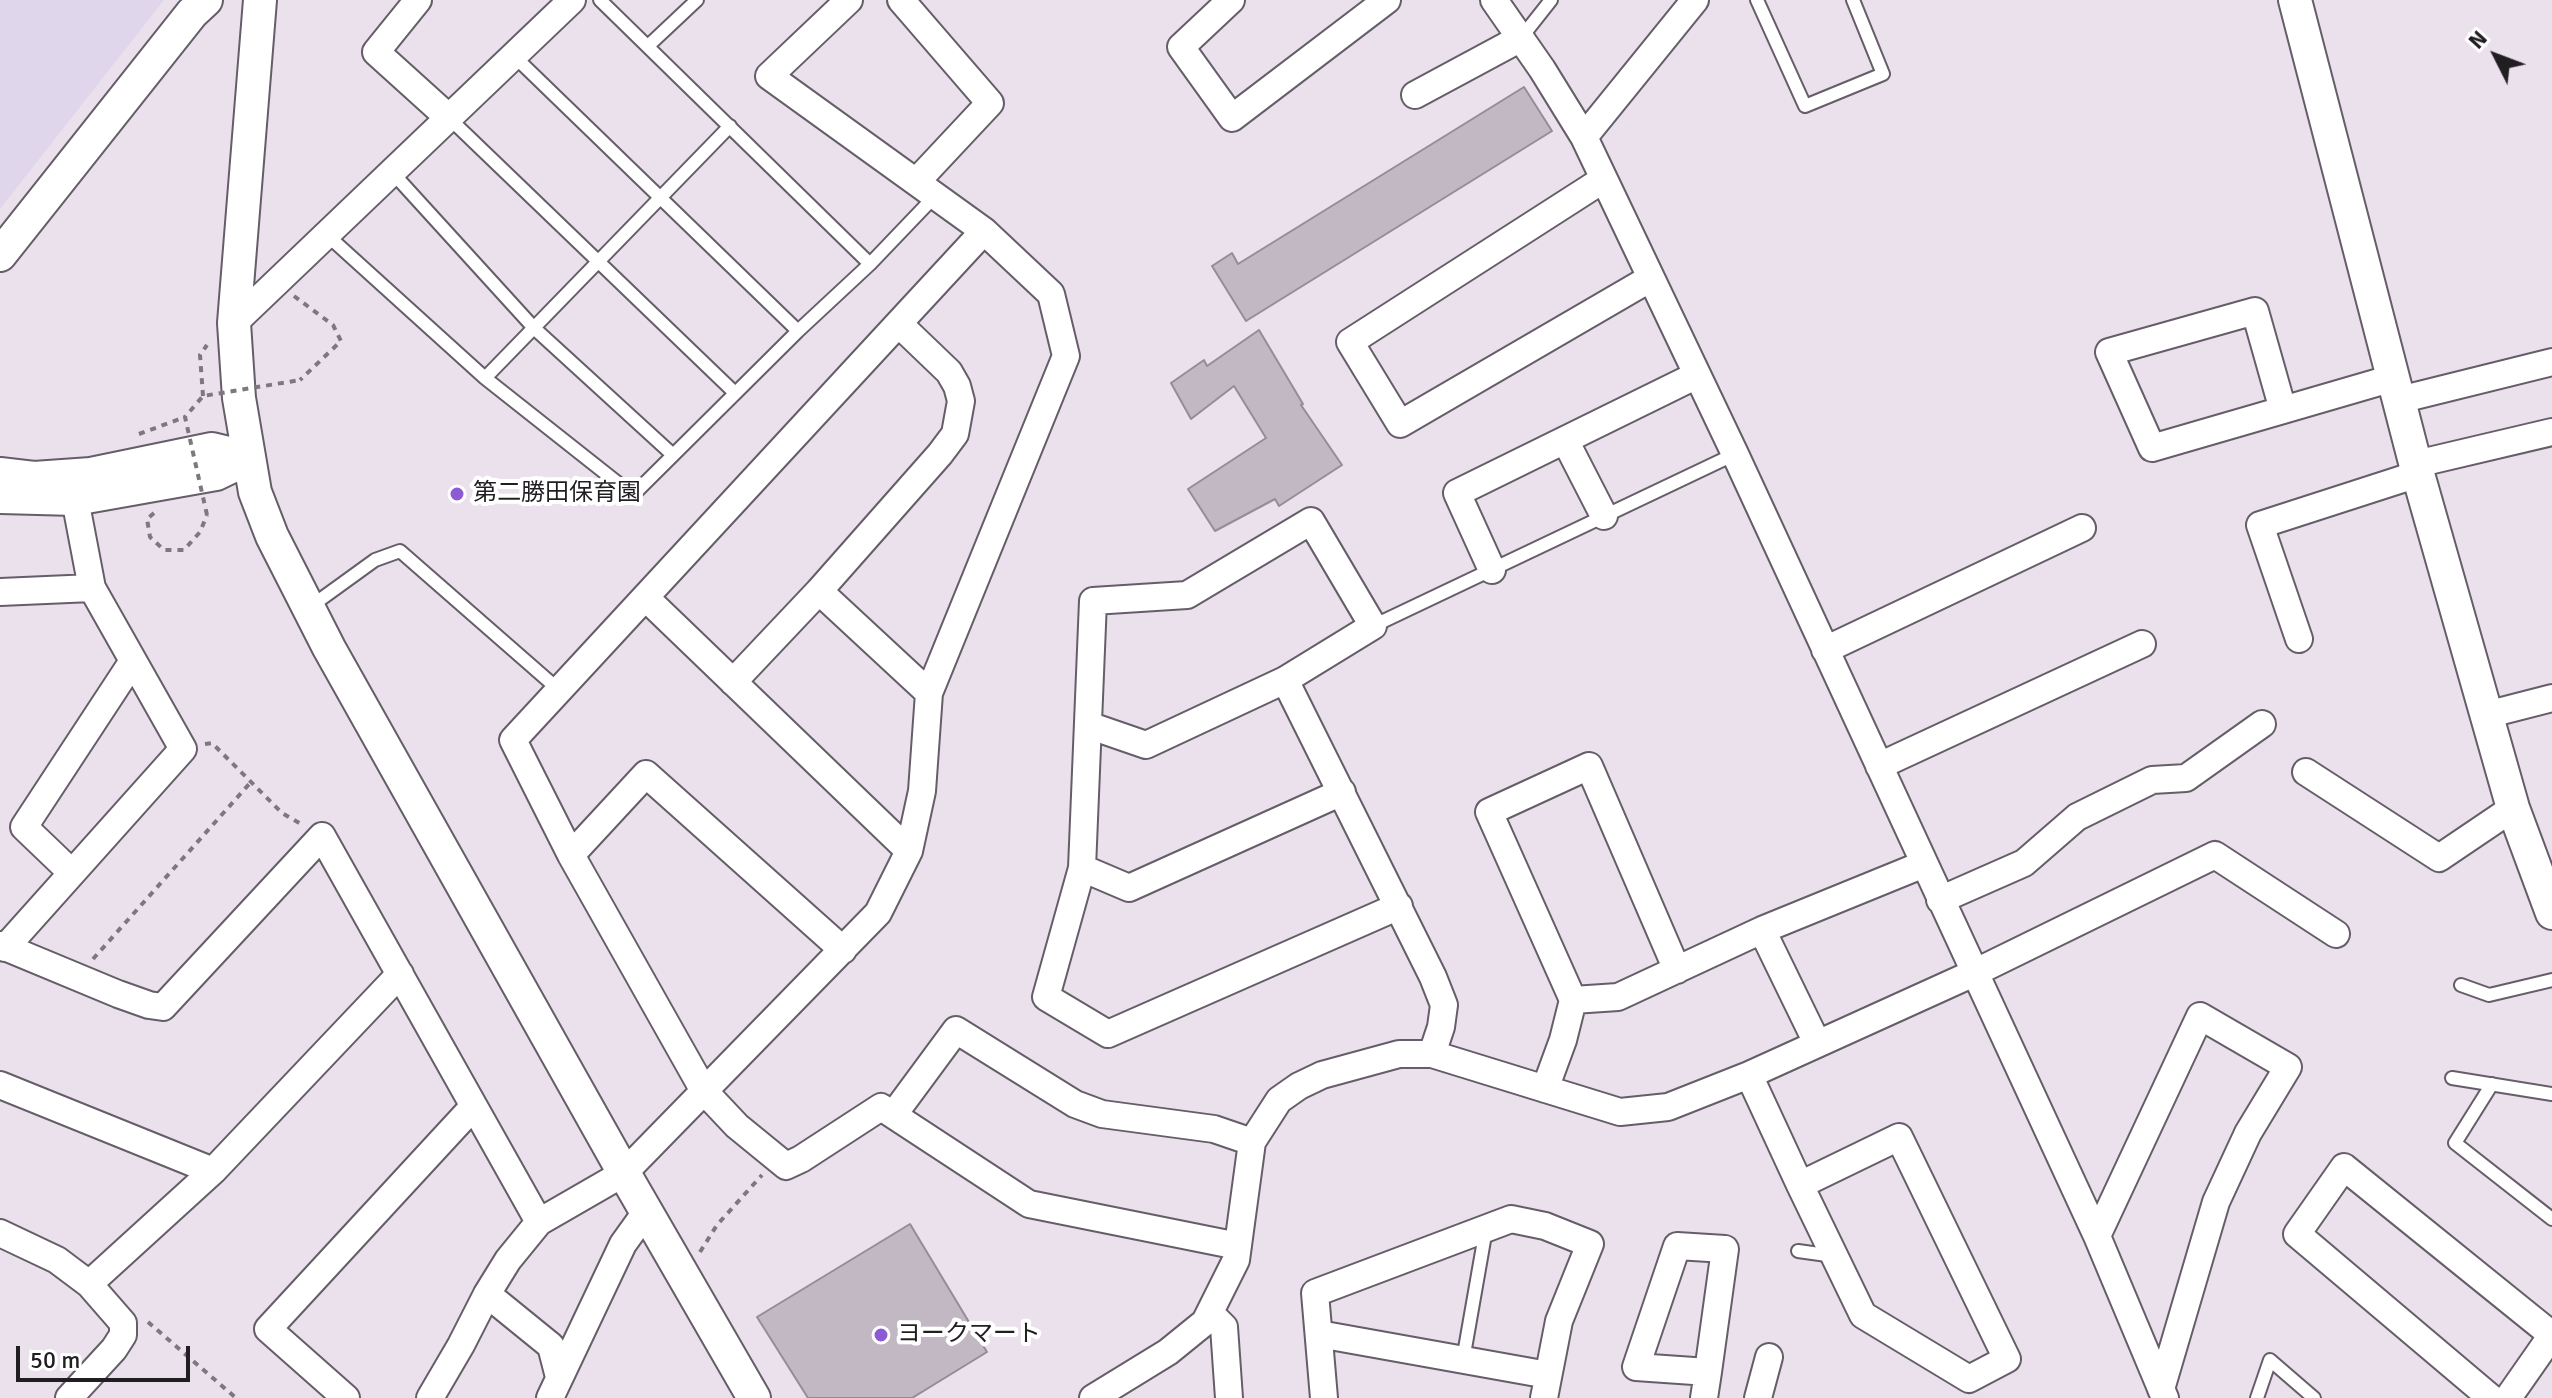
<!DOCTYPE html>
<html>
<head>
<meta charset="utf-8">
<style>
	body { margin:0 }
	#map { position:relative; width:2552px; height:1398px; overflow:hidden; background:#ebe1ed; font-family:Signika,sans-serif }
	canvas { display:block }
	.north { position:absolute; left:2456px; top:16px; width:80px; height:80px; -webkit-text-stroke:6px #fff; paint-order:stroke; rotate:312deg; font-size:22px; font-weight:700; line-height:32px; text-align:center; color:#211e22 }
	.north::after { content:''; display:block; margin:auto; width:28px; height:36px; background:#211e22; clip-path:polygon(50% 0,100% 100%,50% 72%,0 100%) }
	.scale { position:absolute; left:16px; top:1346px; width:174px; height:36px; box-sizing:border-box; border:4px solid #211e22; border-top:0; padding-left:10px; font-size:24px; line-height:28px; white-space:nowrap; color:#211e22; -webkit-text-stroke:6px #fff; paint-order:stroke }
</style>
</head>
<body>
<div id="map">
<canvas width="2552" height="1398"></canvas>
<div class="north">N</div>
<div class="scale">50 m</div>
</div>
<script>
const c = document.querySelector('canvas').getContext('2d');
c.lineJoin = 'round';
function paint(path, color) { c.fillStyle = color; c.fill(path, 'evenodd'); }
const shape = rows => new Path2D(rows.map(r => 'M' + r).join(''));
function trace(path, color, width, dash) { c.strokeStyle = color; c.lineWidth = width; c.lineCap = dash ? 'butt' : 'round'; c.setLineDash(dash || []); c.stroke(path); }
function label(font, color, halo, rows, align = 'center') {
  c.font = font + ' Signika,"Noto Sans JP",sans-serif'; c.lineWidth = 8; c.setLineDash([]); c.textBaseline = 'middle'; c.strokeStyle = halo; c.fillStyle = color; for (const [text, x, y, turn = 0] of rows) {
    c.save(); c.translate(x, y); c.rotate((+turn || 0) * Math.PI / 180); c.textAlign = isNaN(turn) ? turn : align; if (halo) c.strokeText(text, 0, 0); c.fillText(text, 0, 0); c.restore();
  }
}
const industrial = shape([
	[0,0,164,0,0,209]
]);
const building = shape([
	[1524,87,1552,131,1246,321,1212,266,1232,253,1238,264,1524,87],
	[1259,330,1303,404,1301,405,1342,465,1279,506,1275,499,1215,531,1188,489,1266,438,1234,386,1191,419,1171,383,1204,360,1207,366,1259,330],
	[910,1224,987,1352,912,1398,808,1398,757,1317,910,1224]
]);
const path = shape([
	[294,296,333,325,341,341,300,380],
	[203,396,200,355,207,345],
	[139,434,185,417],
	[154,513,147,519,150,537,164,550,184,550,200,532,207,515],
	[205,744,212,743,282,813,301,824],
	[93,959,251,782],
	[700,1252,717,1225,762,1175],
	[148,1322,236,1398]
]);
const service = shape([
	[600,0,870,264],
	[1757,0,1805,106,1883,74,1853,0],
	[1521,38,1551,0],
	[648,46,697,0],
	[514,56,798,331],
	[449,118,735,393],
	[391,171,534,328,673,455],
	[327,235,485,378,633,495,798,331,870,264,936,195],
	[485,378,730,126],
	[310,607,375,560,400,551,559,690],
	[1373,626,1735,454],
	[2461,985,2489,995,2552,980],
	[2452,1078,2552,1094],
	[2492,1084,2455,1143,2552,1219],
	[1798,1251,1834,1256],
	[1463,1360,1486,1229],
	[2257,1398,2270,1360,2314,1398]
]);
const minor = shape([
	[418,0,376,52,449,118],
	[901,0,990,103,917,181],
	[1231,0,1181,47,1232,118,1387,0],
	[1494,0,1542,69,1584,137,1735,454,2097,1236,2165,1398],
	[1415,95,1521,38],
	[1584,137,1695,0],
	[1604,179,1350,342,1400,424,1651,278],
	[984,231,513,740,571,855,704,1091,737,1126,786,1166,801,1159,881,1107,1029,1204,1238,1246],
	[234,323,572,0],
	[900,325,949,372,957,386,961,401,955,434,940,454,819,591,929,693],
	[2399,400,2552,362],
	[2283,410,2255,311,2109,352,2152,448,2283,410,2393,378],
	[1565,440,1604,516],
	[2416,464,2552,432],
	[1492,570,1457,493,1697,375],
	[0,592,92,588],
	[646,598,909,851],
	[2299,639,2260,525,2418,474],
	[1825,650,2082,528],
	[1285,680,1433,977,1444,1005,1441,1027,1432,1054],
	[733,682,819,591],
	[2486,715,2552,698],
	[1088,725,1146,745,1285,680,1373,626,1311,521,1187,595,1093,601,1082,868,1046,997,1108,1034,1399,906],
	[1879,766,2142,644],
	[2306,772,2439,858,2513,808],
	[571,855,646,774,843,950],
	[1082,868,1129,888,1342,792],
	[72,873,24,827,133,661],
	[1940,900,2024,863,2077,817,2152,780,2186,778,2262,724],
	[1762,930,1924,864],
	[0,945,118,994,149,1005,163,1007,322,836,539,1222],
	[5,948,183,749,92,588,75,499],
	[1573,1000,1618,997,1762,930,1817,1043],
	[1749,1075,1800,1185,1863,1315,1969,1379,2007,1359,1899,1137,1800,1185],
	[0,1085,213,1171],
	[1545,1089,1563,1040,1573,1000,1489,812,1589,766,1677,970],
	[894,1114,956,1030,1075,1104,1102,1114,1214,1129,1252,1142],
	[0,1233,57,1260,89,1284,123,1323,123,1335,114,1349,69,1398],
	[2097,1236,2200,1016,2288,1067,2248,1133,2216,1202,2161,1389],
	[89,1284,213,1171,400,974],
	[487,1294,551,1346,559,1377],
	[1210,1313,1224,1327,1229,1398],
	[1319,1334,1548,1375],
	[346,1398,268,1329,473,1107],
	[430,1398,461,1345,487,1294,508,1260,539,1222,624,1173,878,913,909,851,922,791,929,693,1066,356,1051,294,984,231,769,76,849,0],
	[550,1398,623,1244,646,1212],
	[1093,1398,1168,1352,1205,1322,1236,1260,1252,1142,1279,1100,1299,1086,1322,1075,1399,1054,1432,1054,1620,1112,1668,1107,1749,1075,1974,973,2215,855,2336,934],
	[1324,1398,1315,1293,1511,1219,1545,1226,1590,1244,1559,1321,1544,1398],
	[1704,1398,1708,1372,1725,1249,1677,1246,1636,1367,1708,1372],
	[1758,1398,1769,1357],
	[2491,1398,2297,1234,2344,1167,2552,1335],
	[2508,1398,2552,1335]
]);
const tertiary = shape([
	[260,0,234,323,239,398,255,492,272,536,329,648,624,1173,754,1398],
	[2295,0,2418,474,2513,808,2552,913],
	[0,255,192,13,206,0],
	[0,474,34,478,91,474,212,449,249,458],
	[0,497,75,499,216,474,249,458]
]);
const pathBridge = shape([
	[207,515,185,417,203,396,300,380]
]);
const markers = [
	[457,494,8,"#8c5bd4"],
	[881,1335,8,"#8c5bd4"]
];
const poiNames = [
	["第二勝田保育園",473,494],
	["ヨークマート",897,1335]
];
paint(industrial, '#e0d6eb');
paint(building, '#c1b8c4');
trace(building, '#958c97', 2);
trace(service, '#655d68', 16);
trace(minor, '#655d68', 30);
trace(tertiary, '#655d68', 36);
trace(path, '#7d777e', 4, [6, 6]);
trace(service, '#fff', 12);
trace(minor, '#fff', 26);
trace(tertiary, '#fff', 32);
trace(pathBridge, '#7d777e', 4, [6, 6]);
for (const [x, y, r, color] of markers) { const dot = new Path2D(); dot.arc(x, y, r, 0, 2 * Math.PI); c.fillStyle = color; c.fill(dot); trace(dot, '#fff', 3); }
label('24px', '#211e22', '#fff', poiNames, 'left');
</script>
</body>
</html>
